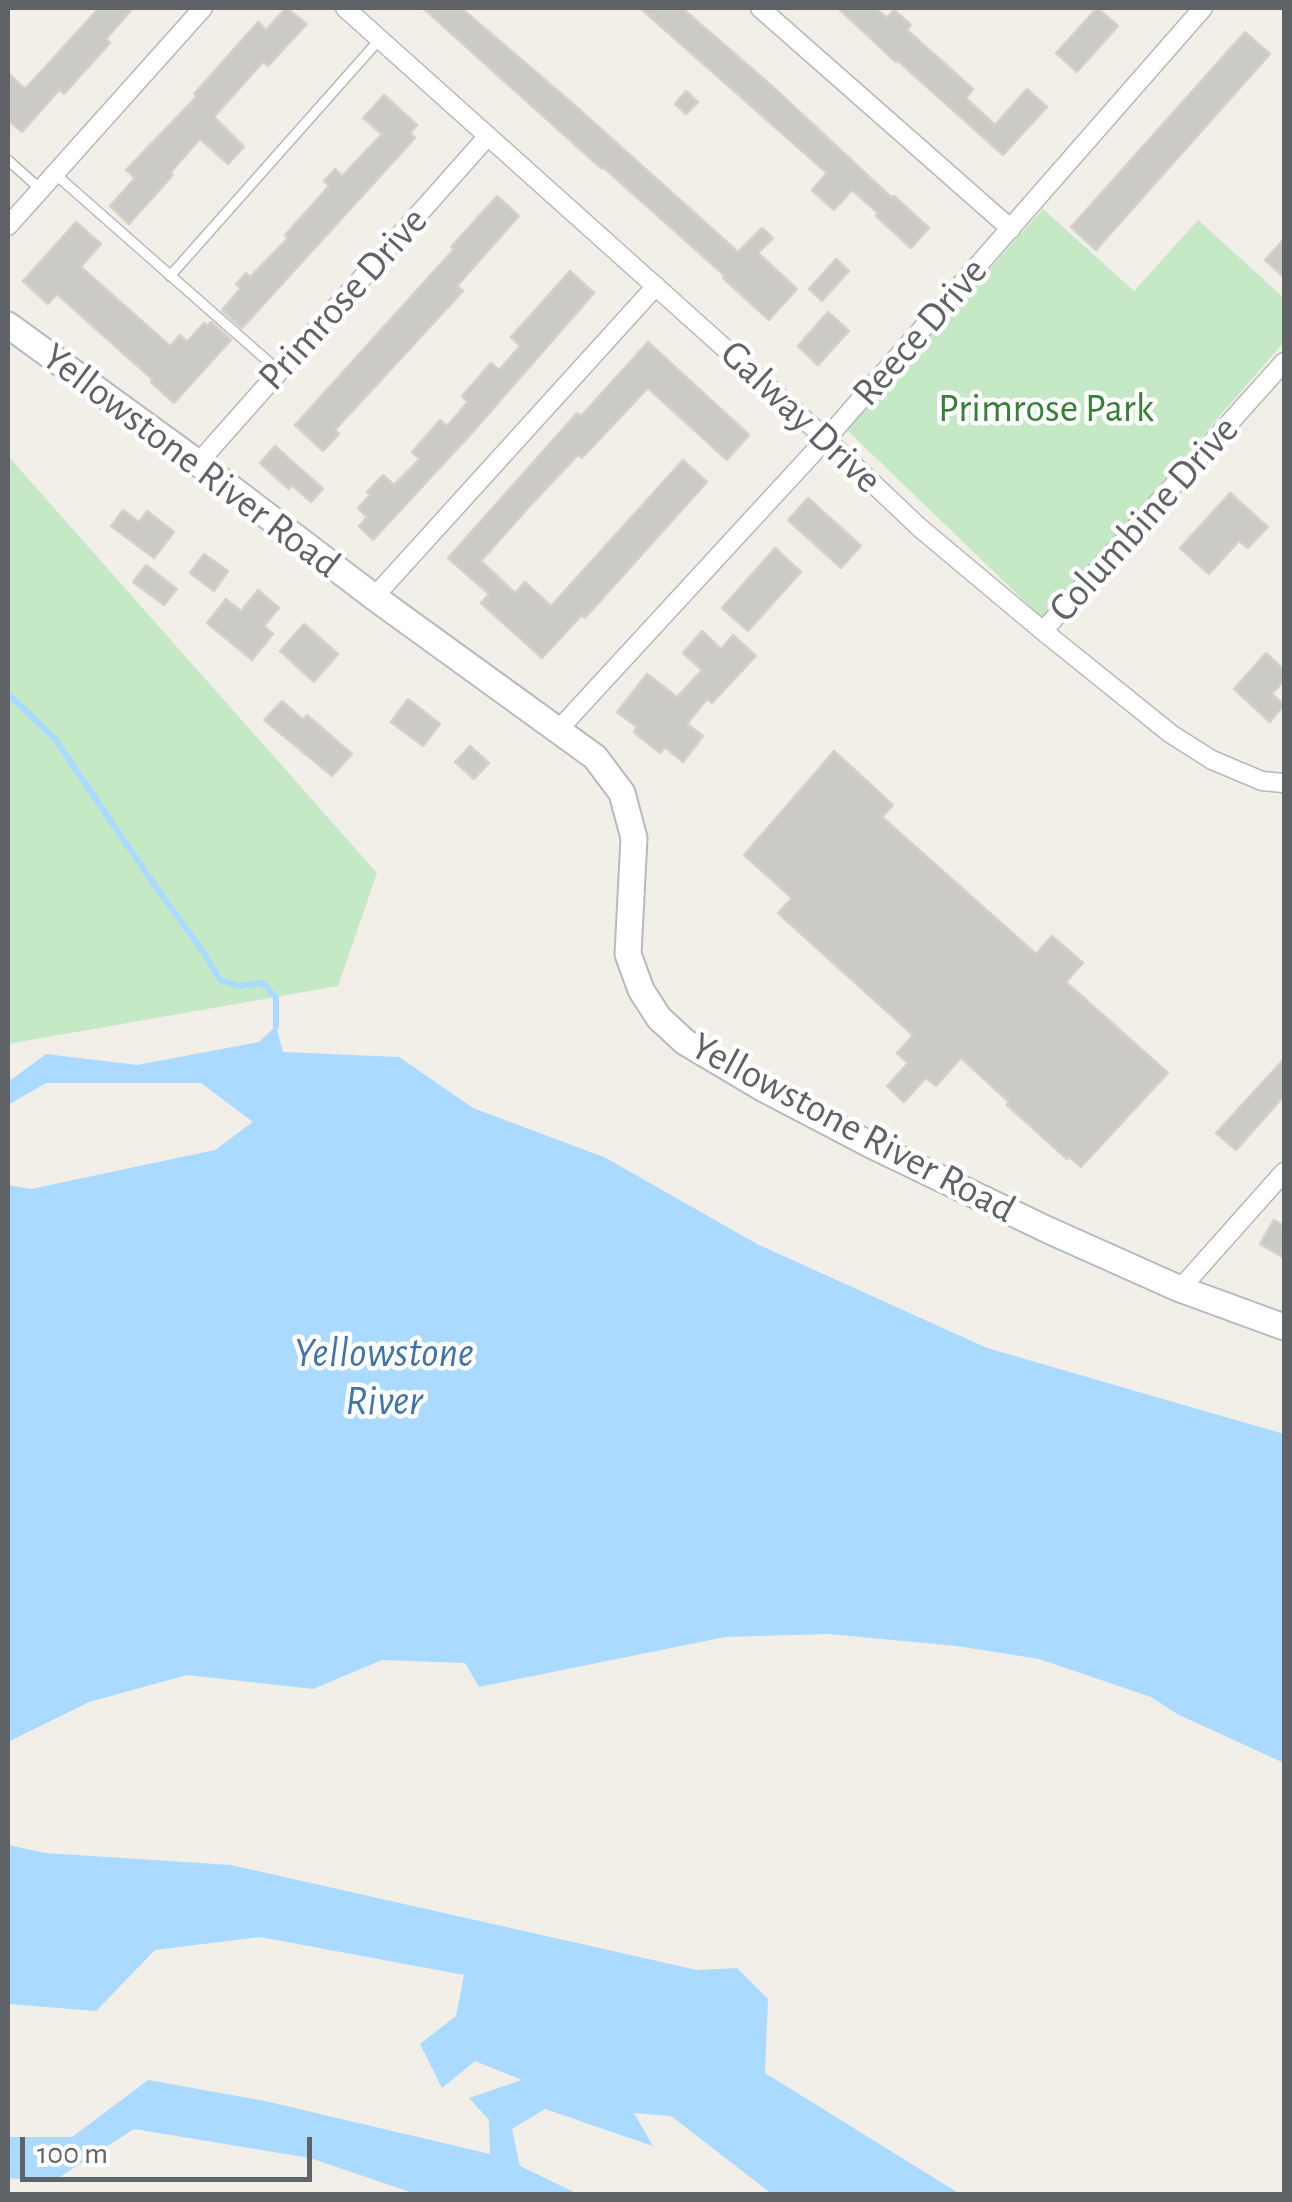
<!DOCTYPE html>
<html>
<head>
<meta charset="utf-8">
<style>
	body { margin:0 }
	#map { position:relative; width:1292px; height:2202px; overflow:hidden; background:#f1efe8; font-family:"Alegreya Sans",sans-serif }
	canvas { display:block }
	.frame { position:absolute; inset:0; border:10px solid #5f6368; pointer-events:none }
	.scale { position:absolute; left:20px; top:2137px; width:292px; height:45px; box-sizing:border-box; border:5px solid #5f6368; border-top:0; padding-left:12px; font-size:30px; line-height:35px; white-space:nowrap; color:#5f6368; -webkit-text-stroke:8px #fff; paint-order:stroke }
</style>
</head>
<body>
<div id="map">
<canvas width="1292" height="2202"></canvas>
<div class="frame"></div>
<div class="scale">100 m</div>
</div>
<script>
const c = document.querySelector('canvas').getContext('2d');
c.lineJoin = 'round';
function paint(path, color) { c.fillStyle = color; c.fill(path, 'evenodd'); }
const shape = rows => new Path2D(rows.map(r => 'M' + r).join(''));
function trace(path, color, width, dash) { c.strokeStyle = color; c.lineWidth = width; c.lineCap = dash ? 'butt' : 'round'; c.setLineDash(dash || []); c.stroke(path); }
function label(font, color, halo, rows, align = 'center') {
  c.font = font + ' "Alegreya Sans",sans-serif'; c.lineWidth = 9; c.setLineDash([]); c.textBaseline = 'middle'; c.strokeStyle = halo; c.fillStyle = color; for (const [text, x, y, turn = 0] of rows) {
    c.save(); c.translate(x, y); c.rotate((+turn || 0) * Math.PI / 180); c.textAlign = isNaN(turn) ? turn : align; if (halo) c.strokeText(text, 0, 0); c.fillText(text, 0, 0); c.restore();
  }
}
const green = shape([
	[1043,209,1134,291,1198,220,1284,298,1284,342,1043,619,846,429],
	[8,456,377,873,338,986,8,1044]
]);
const water = shape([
	[276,1026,283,1052,399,1057,473,1108,606,1158,757,1244,987,1348,1284,1434,1284,1763,1177,1714,1151,1697,1039,1659,957,1646,829,1634,725,1637,479,1687,465,1663,382,1660,313,1689,187,1675,89,1702,8,1742,8,1185,31,1189,215,1150,253,1122,201,1083,46,1083,8,1105,8,1082,46,1054,137,1065,259,1042],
	[8,1845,45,1853,231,1865,697,1970,737,1968,768,1999,765,2073,960,2194,772,2194,671,2116,634,2113,653,2146,545,2109,512,2129,520,2166,578,2194,416,2194,310,2158,134,2129,52,2182,8,2178,8,2137,72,2137,148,2080,265,2101,490,2154,489,2120,469,2098,522,2080,475,2061,442,2088,420,2044,456,2016,464,1975,260,1937,155,1950,96,2011,8,2004]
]);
const stream = shape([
	[8,694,55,739,151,880,204,953,220,980,239,986,263,983,276,998,276,1026]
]);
const building = shape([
	[99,8,133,8,106,39,110,43,64,94,59,90,22,132,8,120,8,73,25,89,99,8],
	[286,8,307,24,268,66,263,62,214,117,244,147,228,164,200,139,170,173,173,175,129,224,110,206,135,178,126,170,197,96,194,94,258,22,266,30,286,8],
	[423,8,461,8,571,102,738,252,762,228,773,238,758,253,797,289,769,320,723,278,725,276,603,167,602,169,423,8],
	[640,8,682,8,773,87,892,198,894,196,929,228,911,248,876,216,878,213,852,190,834,210,812,190,827,173,640,8],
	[838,8,875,8,887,18,894,10,911,25,907,30,973,89,966,98,995,125,1027,89,1047,107,1003,155,898,61,896,62,838,8],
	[1097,8,1118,26,1077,72,1056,53,1097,8],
	[1245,32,1270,54,1096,250,1071,227,1245,32],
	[686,91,698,102,686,114,675,104,686,91],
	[384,95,417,125,410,133,415,138,242,328,222,310,241,288,236,284,246,273,250,277,288,238,285,235,329,186,324,181,335,169,342,176,382,134,363,118,384,95],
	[497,196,519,216,457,286,463,291,335,430,339,434,323,451,295,425,454,249,451,247,497,196],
	[76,222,101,244,81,267,170,346,180,335,187,342,204,323,207,326,211,322,231,340,174,403,151,382,153,380,57,294,48,304,23,281,76,222],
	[1284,239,1284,277,1265,260,1284,239],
	[836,259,849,271,822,301,809,289,836,259],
	[570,271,594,293,471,434,373,540,359,526,367,517,358,508,370,495,367,492,383,475,394,485,420,459,412,452,440,420,447,426,468,402,462,396,491,363,499,370,520,346,511,337,570,271],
	[828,312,849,331,818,365,798,346,828,312],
	[648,342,749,435,727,460,648,388,582,458,578,455,529,507,481,561,515,593,525,582,551,606,683,460,707,482,585,618,582,615,542,658,481,603,489,594,448,558,577,413,581,416,648,342],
	[275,446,323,489,311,502,292,485,289,489,260,463,275,446],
	[1230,493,1268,527,1248,548,1239,541,1209,574,1180,548,1230,493],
	[808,498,861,546,841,568,788,520,808,498],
	[123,510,139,522,147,511,174,532,154,558,111,526,123,510],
	[775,548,801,572,748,631,722,608,775,548],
	[204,554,228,571,214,591,190,573,204,554],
	[146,565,177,589,164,605,133,582,146,565],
	[258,590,279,608,264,626,273,634,252,660,207,623,226,599,241,611,258,590],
	[304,624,338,654,314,682,280,651,304,624],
	[702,631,721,649,733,635,756,656,712,703,707,699,687,724,703,736,683,762,665,747,660,753,634,732,637,727,617,712,647,674,677,697,702,670,683,653,702,631],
	[1266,653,1284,670,1284,680,1272,694,1284,705,1270,722,1234,689,1266,653],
	[408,699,440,724,423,746,391,722,408,699],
	[282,701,303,720,307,715,352,754,332,776,264,720,282,701],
	[470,746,489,763,474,779,455,762,470,746],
	[834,751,893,805,882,817,1036,954,1052,936,1083,963,1066,982,1168,1073,1081,1167,1069,1157,1067,1159,1007,1105,1009,1102,961,1058,936,1086,926,1078,904,1102,887,1086,908,1063,897,1053,913,1035,778,913,792,898,744,855,834,751],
	[1284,1059,1284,1096,1236,1150,1216,1133,1284,1059],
	[1274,1220,1284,1226,1284,1258,1260,1244,1274,1220]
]);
const lane = shape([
	[8,160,40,189],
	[54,173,279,371],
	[170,276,380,39]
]);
const street = shape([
	[345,8,826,439,920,528,1043,631,1171,734,1212,760,1262,781,1284,783],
	[760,8,1011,229],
	[8,226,203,8],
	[198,463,488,136],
	[374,597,656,286],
	[1043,631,1284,362],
	[559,729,826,439,1203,8],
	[1180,1289,1284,1172]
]);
const secondary = shape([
	[8,325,198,463,374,597,595,757,622,793,634,838,628,954,641,990,659,1018,685,1042,764,1089,871,1145,1048,1230,1180,1289,1284,1327]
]);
const streetNames = [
	["Primrose Drive",343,299,-48],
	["Reece Drive",920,332,-49],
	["Galway Drive",801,417,43],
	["Yellowstone River Road",191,461,37],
	["Columbine Drive",1144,519,-48],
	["Yellowstone River Road",853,1128,28]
];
const parkNames = [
	["Primrose Park",1046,409]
];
const waterNames = [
	["Yellowstone",384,1353],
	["River",384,1401]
];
paint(green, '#c5e8c5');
paint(water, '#aadaff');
trace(stream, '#aadaff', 6);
paint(building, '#cccac5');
trace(building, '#d6d1c6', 2.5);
trace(lane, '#b5b8bc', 12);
trace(street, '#b5b8bc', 21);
trace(secondary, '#b6babf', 29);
trace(lane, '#fff', 9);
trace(street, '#fff', 18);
trace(secondary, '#fff', 25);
label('40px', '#5f6368', '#fff', streetNames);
label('40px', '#348238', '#fff', parkNames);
label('italic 42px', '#4174aa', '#fff', waterNames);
</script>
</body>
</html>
